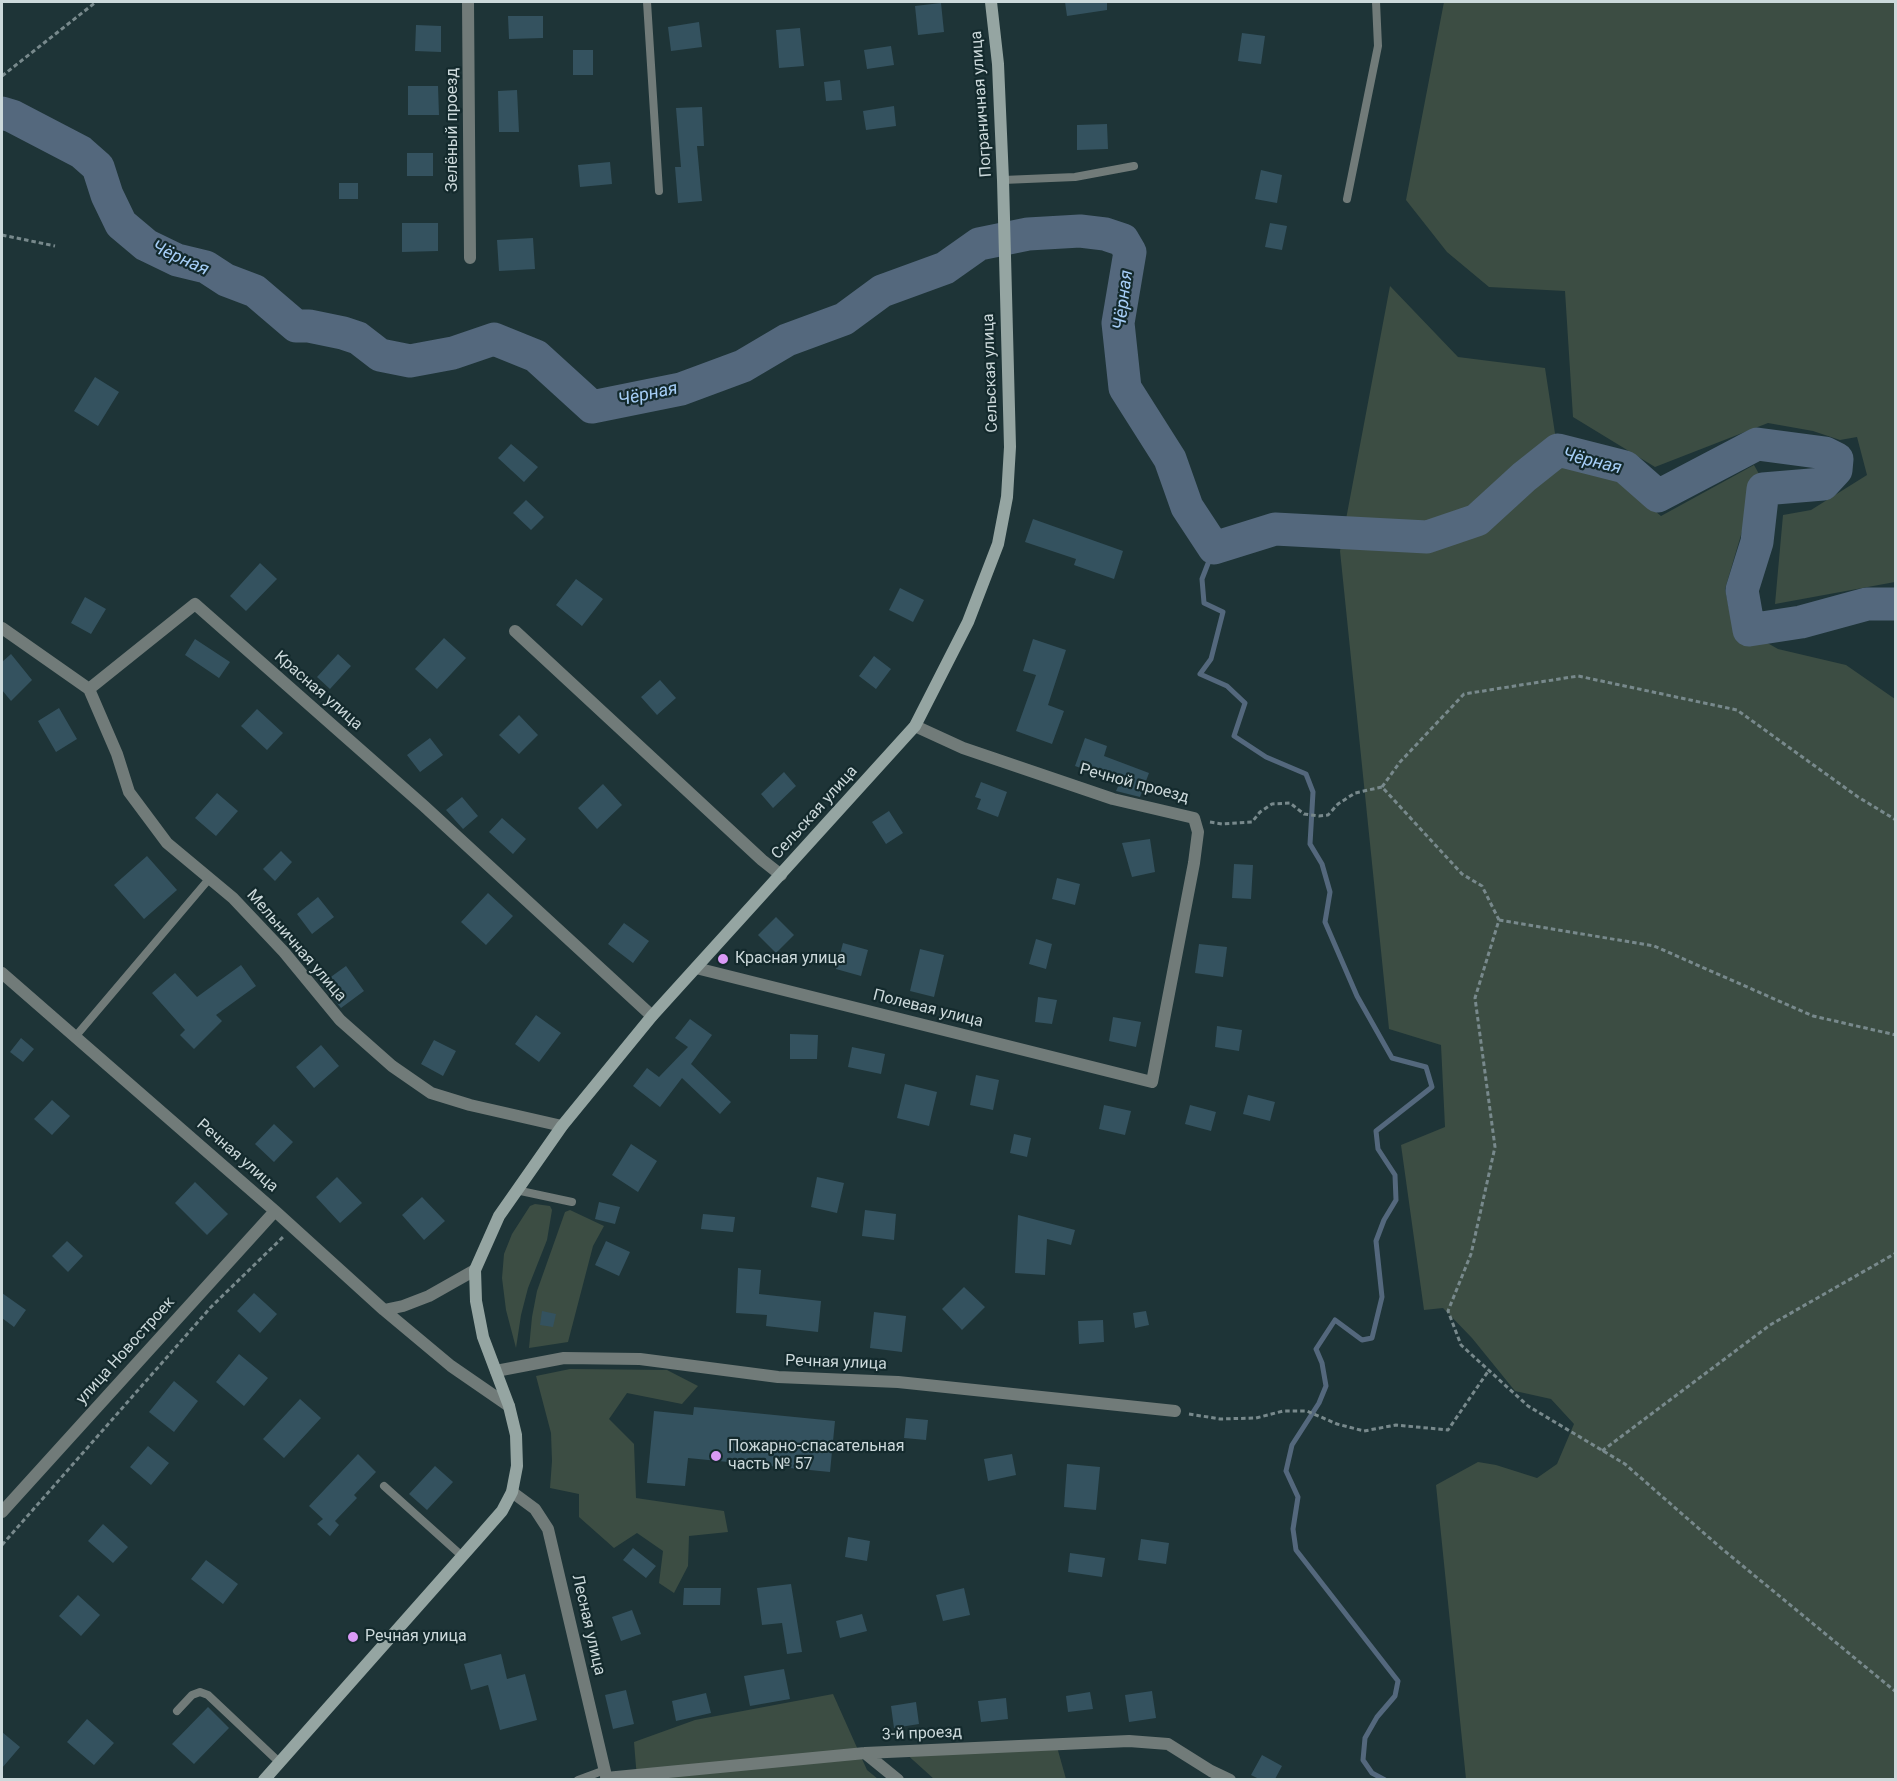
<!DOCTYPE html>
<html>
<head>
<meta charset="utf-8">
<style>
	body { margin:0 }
	#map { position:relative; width:1897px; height:1781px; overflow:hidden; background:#1e3437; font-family:Roboto,sans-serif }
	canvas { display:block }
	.frame { position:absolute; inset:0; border:3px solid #ccd9db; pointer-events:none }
</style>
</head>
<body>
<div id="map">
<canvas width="1897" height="1781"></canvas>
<div class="frame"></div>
</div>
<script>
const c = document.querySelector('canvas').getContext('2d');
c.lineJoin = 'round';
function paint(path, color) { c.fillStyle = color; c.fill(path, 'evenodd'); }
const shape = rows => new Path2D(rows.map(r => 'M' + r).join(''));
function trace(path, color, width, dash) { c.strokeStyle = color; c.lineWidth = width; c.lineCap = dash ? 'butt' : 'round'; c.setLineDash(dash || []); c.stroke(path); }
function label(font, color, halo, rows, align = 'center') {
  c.font = font + ' Roboto,sans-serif'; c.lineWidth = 4.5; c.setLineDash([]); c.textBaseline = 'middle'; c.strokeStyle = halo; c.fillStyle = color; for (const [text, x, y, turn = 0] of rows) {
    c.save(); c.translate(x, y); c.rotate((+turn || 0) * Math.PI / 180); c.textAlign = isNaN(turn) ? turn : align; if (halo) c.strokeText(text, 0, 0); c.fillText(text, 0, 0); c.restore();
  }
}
const green = shape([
	[1444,2,1895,2,1895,582,1775,604,1783,515,1811,510,1867,475,1857,437,1840,440,1813,431,1768,423,1655,467,1573,417,1565,291,1489,287,1447,252,1406,200],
	[1390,286,1458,357,1545,368,1560,466,1618,480,1661,516,1754,465,1759,474,1725,589,1732,623,1778,649,1846,665,1895,699,1895,1779,1466,1779,1436,1485,1478,1462,1496,1465,1537,1478,1557,1464,1574,1424,1551,1399,1515,1391,1472,1338,1443,1308,1424,1310,1401,1145,1445,1127,1441,1045,1389,1029,1340,551],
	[535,1204,550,1206,552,1210,547,1240,528,1288,521,1315,516,1348,506,1310,502,1278,504,1254,512,1234,530,1206],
	[570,1210,604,1226,593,1246,568,1342,529,1348,532,1317,537,1291,565,1212],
	[570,1369,667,1370,698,1386,682,1404,627,1393,609,1419,634,1444,636,1498,724,1511,728,1532,689,1536,688,1566,674,1593,659,1583,663,1551,637,1533,614,1548,579,1517,579,1494,550,1488,552,1461,551,1433,536,1376],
	[833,1694,867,1770,878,1779,637,1779,634,1742,695,1720],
	[1057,1747,1066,1779,934,1779,903,1751]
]);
const stream = shape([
	[1214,548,1202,579,1204,603,1223,612,1211,659,1200,674,1227,686,1245,703,1234,736,1266,757,1306,774,1313,792,1310,844,1322,864,1330,892,1325,922,1357,996,1392,1058,1426,1067,1432,1087,1376,1131,1378,1149,1395,1175,1396,1200,1384,1220,1376,1241,1382,1297,1372,1338,1362,1340,1335,1320,1316,1349,1322,1363,1326,1386,1319,1403,1292,1445,1286,1471,1298,1497,1293,1529,1296,1550,1398,1681,1395,1696,1377,1717,1365,1738,1363,1760,1372,1773,1385,1780]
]);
const river = shape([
	[2,113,12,116,81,152,98,167,107,195,121,224,146,245,177,260,206,267,226,280,255,291,296,326,309,326,343,333,358,338,380,355,410,361,453,353,494,339,536,356,592,407,681,389,743,366,787,340,844,319,882,291,945,268,979,244,1028,234,1080,231,1105,234,1123,240,1130,252,1118,323,1125,388,1170,459,1187,507,1214,548,1275,529,1427,537,1477,520,1524,477,1558,450,1625,467,1658,496,1757,444,1825,453,1837,459,1836,470,1823,484,1763,489,1757,542,1742,590,1749,630,1801,622,1867,604,1896,604]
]);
const building = shape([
	[1065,2,1107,2,1107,10,1067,16],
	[941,3,944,32,918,35,915,6],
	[508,16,543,16,543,38,509,39],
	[699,22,702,47,671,51,668,27],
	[416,25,441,26,441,52,415,51],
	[800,28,804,66,779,68,776,30],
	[1242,33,1265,36,1261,64,1238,61],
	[891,46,894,65,867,69,864,50],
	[573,50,593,50,593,75,573,75],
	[840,80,842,100,826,101,824,82],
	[408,86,438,86,439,115,408,115],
	[517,90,519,132,499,132,498,91],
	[894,106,896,126,866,130,863,111],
	[702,107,704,146,697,146,702,201,678,203,675,167,681,167,676,108],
	[1107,124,1108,149,1077,150,1077,125],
	[407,153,433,153,433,176,407,176],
	[610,162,612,184,580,187,578,165],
	[1261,170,1282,175,1277,203,1255,199],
	[339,183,358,183,358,199,339,199],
	[402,223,438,223,438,251,402,252],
	[1270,223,1287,226,1282,250,1265,247],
	[533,238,535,269,499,271,497,240],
	[95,377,119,392,98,426,74,411],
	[511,444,538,467,524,482,498,458],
	[526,500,544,517,531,530,513,513],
	[1033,519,1123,551,1114,579,1074,565,1076,559,1025,542],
	[260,563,277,579,246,611,230,596],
	[576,579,603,599,582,626,556,605],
	[900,588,924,600,913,622,889,610],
	[85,597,106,609,91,634,71,623],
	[444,638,466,658,437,689,415,669],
	[195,639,230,662,219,678,185,655],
	[1033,639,1066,650,1048,705,1064,711,1052,744,1016,731,1036,675,1023,671],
	[11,654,32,680,11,701,2,690,2,662],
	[338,654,351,666,330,689,317,677],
	[874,656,891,669,876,689,859,676],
	[660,680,676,698,657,715,641,697],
	[59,708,77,739,56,752,38,721],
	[257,709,283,733,267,750,241,726],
	[519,715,538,735,519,754,499,735],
	[430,738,443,755,420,772,407,755],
	[1085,738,1107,746,1104,756,1149,773,1140,797,1116,791,1120,782,1075,766],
	[784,772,796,786,773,808,761,794],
	[981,782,1007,792,998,817,977,809,981,799,975,797],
	[603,784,622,805,597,829,578,808],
	[217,793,238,811,216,836,195,818],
	[462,797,478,816,463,829,446,810],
	[889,811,903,833,886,844,872,822],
	[502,818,526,839,513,854,489,832],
	[1150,839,1155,872,1132,877,1122,843],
	[281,851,292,862,275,881,263,869],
	[147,856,177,890,144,919,114,885],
	[1234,864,1253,865,1251,899,1232,898],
	[1057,878,1080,884,1075,905,1052,899],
	[488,893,513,916,486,945,461,922],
	[318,897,334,917,312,934,297,914],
	[776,917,794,935,776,953,758,935],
	[624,923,649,941,633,963,608,944],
	[1036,939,1052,944,1046,969,1029,964],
	[843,943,868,950,861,976,836,969],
	[1199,944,1227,947,1223,977,1195,973],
	[920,949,944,955,934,997,910,991],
	[241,965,256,986,216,1015,222,1021,194,1049,180,1035,185,1030,152,993,175,973,197,997],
	[346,966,364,991,341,1008,321,984],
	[1038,997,1057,1000,1052,1024,1035,1022],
	[536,1015,561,1033,539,1062,515,1044],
	[1113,1017,1141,1022,1136,1047,1109,1041],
	[690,1019,712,1035,691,1064,731,1102,720,1114,682,1078,660,1107,633,1086,647,1068,659,1077,688,1047,675,1038],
	[1217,1026,1242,1030,1239,1051,1215,1047],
	[790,1034,818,1035,817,1059,790,1059],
	[21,1038,34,1049,23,1062,10,1052],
	[434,1040,456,1051,443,1076,421,1064],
	[321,1045,339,1066,314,1088,296,1067],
	[852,1047,885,1054,881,1074,848,1067],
	[976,1075,999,1080,993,1110,970,1105],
	[905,1084,937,1092,929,1126,897,1118],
	[1248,1095,1275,1102,1270,1121,1243,1114],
	[52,1100,70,1116,52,1135,34,1119],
	[1104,1105,1131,1111,1125,1135,1099,1129],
	[1190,1105,1216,1112,1211,1131,1185,1124],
	[274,1124,293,1142,274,1162,255,1144],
	[1014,1134,1031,1138,1027,1157,1010,1153],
	[631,1144,657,1161,638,1192,612,1175],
	[337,1177,362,1203,340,1223,316,1197],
	[817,1177,844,1183,837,1213,811,1207],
	[195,1182,228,1214,207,1235,175,1203],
	[422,1197,445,1221,424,1240,402,1215],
	[599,1202,620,1207,615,1224,595,1219],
	[865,1210,896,1214,894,1240,862,1236],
	[703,1214,735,1217,733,1232,701,1229],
	[1018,1215,1075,1230,1071,1245,1047,1239,1045,1275,1015,1273],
	[67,1241,83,1256,68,1272,52,1256],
	[606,1241,630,1252,619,1276,595,1265],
	[738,1268,761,1270,759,1294,821,1301,818,1332,766,1326,767,1315,736,1313],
	[964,1287,985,1307,962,1330,942,1309],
	[2,1293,26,1310,14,1327,2,1318],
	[254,1293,277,1314,260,1333,237,1311],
	[542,1311,556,1314,553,1327,540,1325],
	[1146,1311,1149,1325,1135,1328,1133,1313],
	[874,1312,906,1316,902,1352,870,1348],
	[1103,1320,1104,1342,1079,1344,1078,1321],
	[239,1354,268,1378,244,1406,216,1382],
	[174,1381,198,1401,174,1432,149,1412],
	[300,1399,321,1418,284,1458,263,1439],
	[694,1407,835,1421,830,1472,688,1458,685,1486,647,1483,654,1411,693,1415],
	[906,1418,928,1420,926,1440,904,1438],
	[148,1446,169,1463,151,1485,130,1467],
	[358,1454,376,1472,354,1495,357,1498,335,1521,339,1525,330,1536,317,1524,323,1519,309,1506],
	[1012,1454,1016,1475,988,1481,984,1459],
	[1067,1464,1100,1467,1096,1510,1064,1507],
	[435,1466,453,1482,427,1510,409,1494],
	[103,1524,128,1547,113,1563,88,1541],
	[848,1537,870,1541,867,1561,845,1557],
	[1141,1539,1169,1543,1166,1564,1138,1560],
	[633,1548,656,1566,646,1578,623,1560],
	[1070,1553,1105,1558,1102,1577,1068,1572],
	[206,1560,238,1584,223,1604,191,1579],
	[791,1584,802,1652,787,1654,782,1623,762,1625,757,1588],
	[684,1588,721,1588,720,1605,683,1605],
	[964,1588,970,1615,943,1621,936,1595],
	[78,1595,100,1615,81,1636,59,1616],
	[632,1610,641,1634,621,1641,612,1617],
	[862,1614,867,1631,840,1638,836,1621],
	[501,1654,507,1679,525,1674,537,1720,500,1730,488,1685,471,1690,464,1664],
	[784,1669,790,1699,750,1706,744,1676],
	[626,1690,634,1724,613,1729,605,1695],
	[1152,1691,1156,1718,1129,1722,1125,1695],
	[1090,1692,1093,1709,1068,1712,1066,1696],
	[706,1693,711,1713,676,1721,672,1701],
	[1006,1698,1008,1719,981,1722,978,1701],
	[916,1702,919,1724,894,1728,891,1706],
	[208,1707,229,1728,194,1764,172,1744],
	[87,1719,114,1743,94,1765,67,1742],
	[2,1732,20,1747,2,1768],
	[1262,1755,1282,1766,1275,1779,1259,1779,1251,1775]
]);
const path = shape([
	[2,76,96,2],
	[2,235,55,246],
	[1382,787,1400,762,1464,694,1578,676,1737,710,1858,797,1896,820],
	[1210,822,1222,824,1252,822,1260,812,1272,804,1290,803,1304,814,1319,816,1328,815,1338,804,1355,793,1382,787,1462,874,1482,886,1499,920,1475,998,1495,1147,1471,1254,1448,1311,1461,1345,1528,1406,1625,1464,1721,1548,1896,1692],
	[1499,920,1654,946,1813,1016,1896,1035],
	[1189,1414,1220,1419,1256,1418,1283,1411,1307,1411,1337,1424,1364,1431,1396,1425,1448,1430,1489,1370],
	[1602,1451,1770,1325,1896,1253],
	[2,1545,211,1307,283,1237]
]);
const lane = shape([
	[647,2,659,191],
	[1003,180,1075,177,1134,166],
	[1347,199,1378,46,1376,2],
	[75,1037,209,879],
	[516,1190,572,1202],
	[384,1486,462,1556],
	[177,1711,192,1695,200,1692,208,1695,279,1762],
	[578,1780,605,1770]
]);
const street = shape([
	[468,2,470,258],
	[2,628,89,689,117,754,129,792,167,843,233,898,284,952,340,1020,392,1066,431,1093,470,1105,562,1126],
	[515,631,762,860,781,875],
	[89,689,195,604,424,806,652,1016],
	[696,968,1152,1082,1194,863,1198,832,1194,818,1113,799,963,748,915,726],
	[2,973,275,1211,384,1310,451,1366,509,1406],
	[384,1310,403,1306,429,1296,475,1270],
	[496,1371,564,1358,640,1359,778,1377,898,1382,1175,1411],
	[512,1492,535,1509,548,1529,607,1780],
	[2,1512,275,1211],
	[865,1753,898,1780],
	[606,1778,865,1753,1129,1741,1168,1744,1211,1771,1230,1780]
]);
const secondary = shape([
	[264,1780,481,1535,502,1511,512,1492,517,1466,516,1435,509,1406,483,1337,476,1301,475,1270,499,1216,562,1126,652,1016,915,726,968,622,998,544,1007,497,1010,447,1003,180,998,64,991,2]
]);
const markers = [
	[723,959,6,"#da9af6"],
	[716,1456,6,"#da9af6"],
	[353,1637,6,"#da9af6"]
];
const streetNames = [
	["Пограничная улица",982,104,-94],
	["Зелёный проезд",453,130,-90],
	["Сельская улица",991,373,-92],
	["Красная улица",318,691,41],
	["Речной проезд",1134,784,15],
	["Сельская улица",815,813,-48],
	["Мельничная улица",296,946,49],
	["Полевая улица",928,1009,14],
	["Речная улица",237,1156,41],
	["улица Новостроек",126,1351,-48],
	["Речная улица",836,1363,2],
	["Лесная улица",588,1625,77],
	["3-й проезд",922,1734,-2]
];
const poiNames = [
	["Красная улица",735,959],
	["Пожарно-спасательная",728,1447],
	["часть № 57",728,1465],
	["Речная улица",365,1637]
];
const waterNames = [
	["Чёрная",180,259,24],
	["Чёрная",1124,300,-83],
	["Чёрная",648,395,-12],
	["Чёрная",1592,462,14]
];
paint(green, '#3c4d43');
trace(stream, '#54687d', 5);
trace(river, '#54687d', 33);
paint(building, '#34525f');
trace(path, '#78898c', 3, [4.5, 3]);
trace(lane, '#717b79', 8);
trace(street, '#717b79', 12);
trace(secondary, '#95a5a2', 12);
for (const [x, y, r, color] of markers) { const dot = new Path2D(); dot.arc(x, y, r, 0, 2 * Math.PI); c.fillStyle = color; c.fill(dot); trace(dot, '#142a2d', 2); }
label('16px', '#ccd9db', '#142a2d', streetNames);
label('16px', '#ccd9db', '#142a2d', poiNames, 'left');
label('italic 18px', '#a6cef7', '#142a2d', waterNames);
</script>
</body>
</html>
